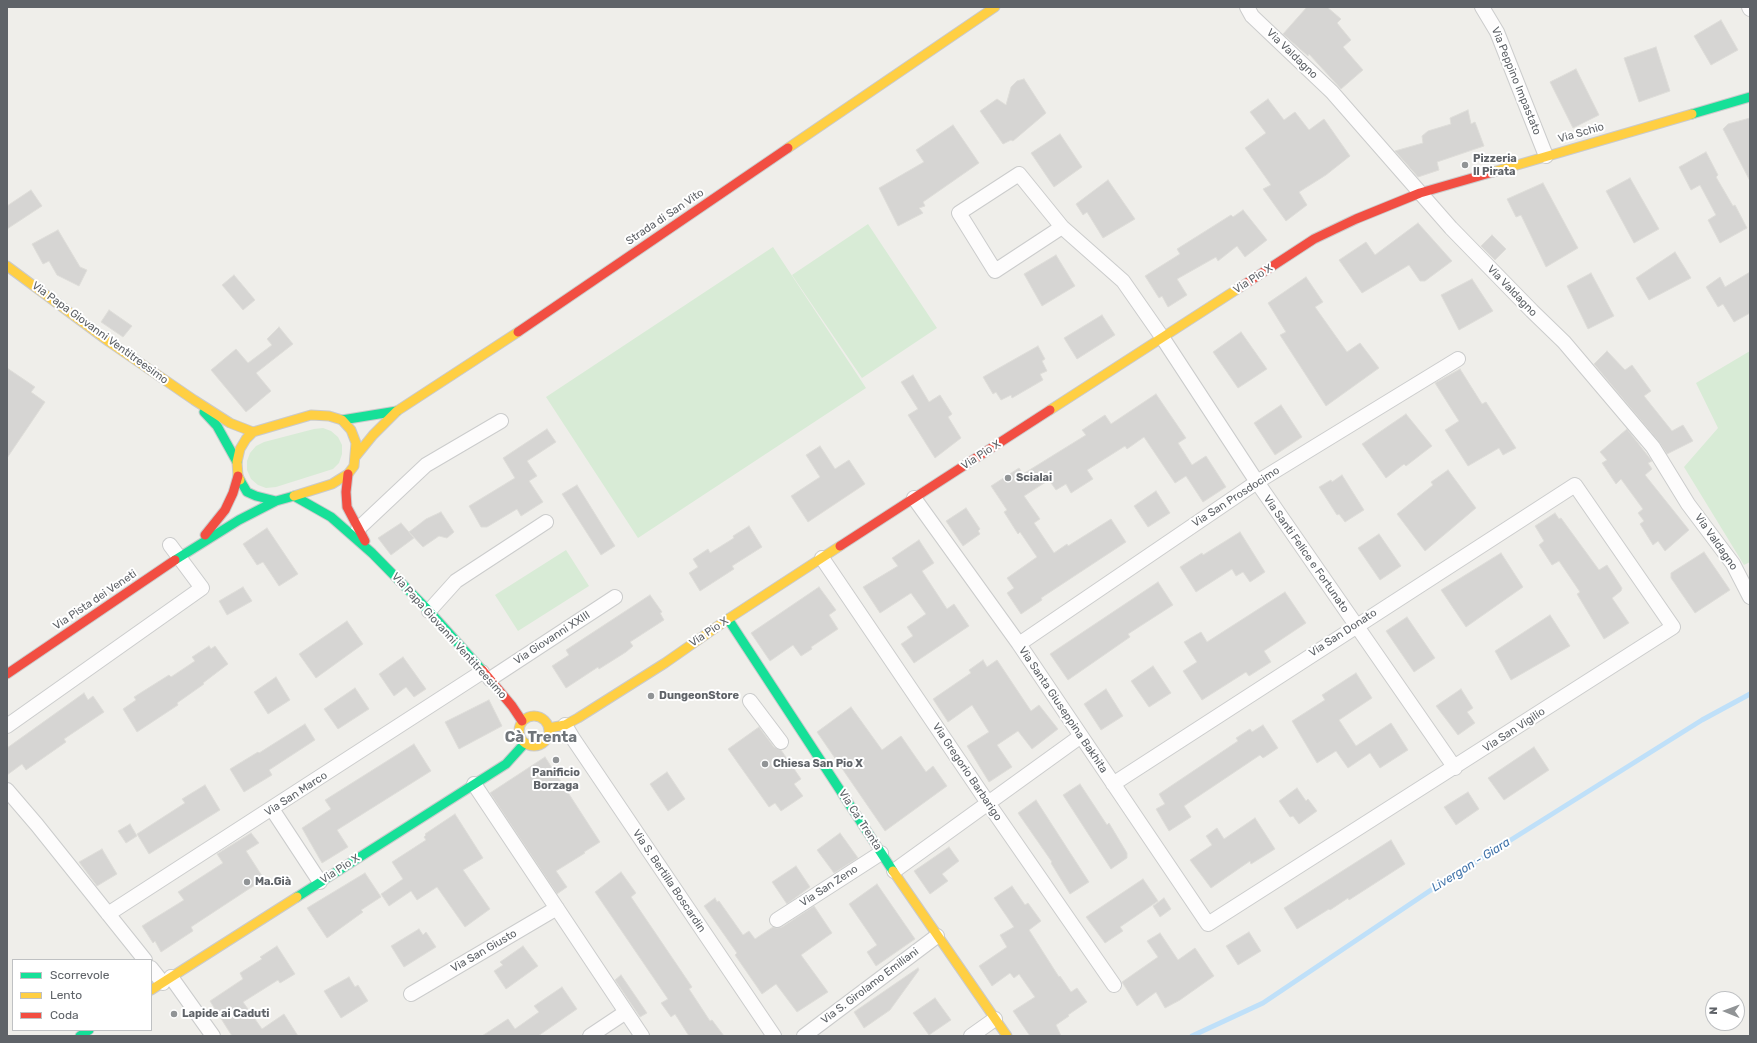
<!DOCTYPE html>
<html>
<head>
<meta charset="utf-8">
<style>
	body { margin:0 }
	#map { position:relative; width:1757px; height:1043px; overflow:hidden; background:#efeeea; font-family:Rubik,sans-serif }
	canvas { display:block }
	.frame { position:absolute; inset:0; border:8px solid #5f6368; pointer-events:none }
	.legend { position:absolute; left:12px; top:959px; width:140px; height:72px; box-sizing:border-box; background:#fff; border:1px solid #bfc1c3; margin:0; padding:5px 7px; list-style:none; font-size:12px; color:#5f6368 }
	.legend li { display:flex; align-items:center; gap:8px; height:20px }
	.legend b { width:20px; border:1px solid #bfc1c3 }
	.north { position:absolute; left:1705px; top:991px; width:40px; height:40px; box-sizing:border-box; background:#fff; border:1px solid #bfc1c3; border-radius:50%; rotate:271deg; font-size:11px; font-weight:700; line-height:16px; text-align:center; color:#5f6368 }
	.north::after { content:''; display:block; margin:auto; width:14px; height:18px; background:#919496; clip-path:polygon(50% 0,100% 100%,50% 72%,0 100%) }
</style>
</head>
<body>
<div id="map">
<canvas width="1757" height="1043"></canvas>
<div class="frame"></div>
<ul class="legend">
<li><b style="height:5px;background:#16e098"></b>Scorrevole</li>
<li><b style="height:5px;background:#ffcf43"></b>Lento</li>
<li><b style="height:5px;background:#f24e42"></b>Coda</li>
</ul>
<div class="north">N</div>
</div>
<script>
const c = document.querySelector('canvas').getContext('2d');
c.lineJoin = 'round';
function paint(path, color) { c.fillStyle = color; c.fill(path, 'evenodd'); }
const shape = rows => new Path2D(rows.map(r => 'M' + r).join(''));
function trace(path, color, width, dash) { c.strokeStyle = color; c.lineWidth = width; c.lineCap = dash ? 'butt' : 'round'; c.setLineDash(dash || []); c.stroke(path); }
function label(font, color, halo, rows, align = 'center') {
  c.font = font + ' Rubik,sans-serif'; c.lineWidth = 4; c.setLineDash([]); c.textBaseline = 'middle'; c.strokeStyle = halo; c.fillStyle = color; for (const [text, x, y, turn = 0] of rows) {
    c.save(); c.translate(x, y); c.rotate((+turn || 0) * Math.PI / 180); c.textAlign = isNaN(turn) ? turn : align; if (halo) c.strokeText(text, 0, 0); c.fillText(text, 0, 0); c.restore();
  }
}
const green = shape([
	[868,224,937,328,862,378,792,275],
	[773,247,866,388,638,538,546,397],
	[1750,351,1750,562,1744,565,1684,467,1718,428,1696,383],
	[323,428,331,431,338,437,342,445,342,454,339,463,333,469,276,487,266,488,258,485,251,479,247,470,247,461,250,453,256,446,264,442,314,429],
	[566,550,589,586,518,631,495,595]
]);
const stream = shape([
	[1192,1036,1263,1003,1431,890,1702,720,1750,694]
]);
const building = shape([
	[1307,7,1327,7,1341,19,1337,23,1351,40,1343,47,1363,70,1341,89,1309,54,1308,56,1283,34,1307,7],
	[1721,20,1738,50,1711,65,1694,36,1721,20],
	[1656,47,1670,91,1639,102,1624,58,1656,47],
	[1576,69,1599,115,1573,128,1550,82,1576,69],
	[1024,79,1046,113,1013,141,1011,140,1003,144,980,111,997,99,1006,105,1011,87,1017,81,1024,79],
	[1268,99,1284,120,1295,112,1309,130,1324,119,1350,156,1326,175,1299,192,1307,205,1286,221,1263,189,1271,185,1245,148,1266,133,1250,112,1268,99],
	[1468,110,1471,124,1475,122,1484,146,1437,162,1439,170,1418,177,1395,151,1423,143,1422,136,1428,131,1451,124,1450,118,1468,110],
	[1750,118,1750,181,1723,129,1728,124,1750,118],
	[953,125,979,163,923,202,925,206,919,208,923,213,898,226,879,188,924,162,916,150,953,125],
	[1060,134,1082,167,1054,187,1031,153,1060,134],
	[1706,152,1718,175,1716,177,1733,206,1735,205,1747,228,1720,243,1708,220,1716,215,1700,185,1691,190,1679,167,1706,152],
	[1630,178,1659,229,1634,243,1606,191,1630,178],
	[1108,180,1135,219,1103,238,1087,212,1083,215,1076,204,1108,180],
	[1543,183,1578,248,1546,267,1521,215,1516,217,1507,199,1543,183],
	[31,190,42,206,7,229,7,206,31,190],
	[1243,210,1267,240,1245,257,1237,246,1218,261,1216,257,1177,279,1187,295,1168,307,1162,296,1159,298,1145,276,1180,254,1177,249,1231,215,1233,217,1243,210],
	[1418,223,1452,261,1425,281,1420,281,1409,265,1362,293,1339,260,1366,242,1375,255,1418,223],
	[58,230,80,267,87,270,79,286,57,275,49,261,43,264,32,244,58,230],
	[1492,235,1506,249,1495,260,1481,246,1492,235],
	[1675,252,1691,278,1649,300,1636,278,1675,252],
	[1056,255,1075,286,1042,306,1024,274,1056,255],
	[1750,272,1750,313,1734,322,1723,304,1718,307,1706,287,1720,277,1725,287,1750,272],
	[1591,273,1614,316,1588,329,1567,286,1591,273],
	[234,275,255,300,243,310,222,285,234,275],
	[1306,277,1323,302,1315,307,1347,352,1360,343,1379,368,1326,406,1280,335,1286,332,1268,303,1306,277],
	[1472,279,1493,311,1459,330,1441,295,1472,279],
	[109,310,132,326,123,337,101,322,109,310],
	[1102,315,1115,335,1077,359,1064,338,1102,315],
	[279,327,293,344,256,373,271,391,246,412,211,370,236,349,248,363,272,345,267,339,279,327],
	[1241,332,1267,369,1238,388,1213,352,1241,332],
	[1038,346,1045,359,1042,361,1047,371,1040,374,1043,380,1012,398,1011,395,1001,400,996,392,993,394,983,377,1038,346],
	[1607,351,1625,370,1632,365,1651,391,1644,396,1672,431,1683,425,1693,441,1667,454,1659,442,1594,364,1607,351],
	[7,368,35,387,31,392,45,402,7,458,7,368],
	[1460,369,1482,404,1486,402,1516,448,1503,455,1499,448,1468,466,1445,430,1459,421,1435,383,1460,369],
	[913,375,929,402,940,395,952,414,948,417,961,438,935,458,908,415,918,409,901,382,913,375],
	[1156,394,1186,438,1178,443,1192,465,1206,456,1226,487,1203,502,1186,476,1175,483,1144,437,1127,449,1125,446,1087,470,1093,479,1071,493,1066,484,1056,490,1049,480,1024,496,1040,519,1034,523,1054,553,1067,544,1068,546,1111,519,1126,542,1041,598,1042,600,1021,614,1007,593,1014,588,1007,578,1037,557,1020,532,1018,534,1004,512,1007,510,991,486,1019,468,1023,474,1086,435,1082,430,1105,415,1111,424,1156,394],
	[1281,405,1302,437,1275,455,1254,423,1281,405],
	[1406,414,1432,446,1406,466,1404,464,1386,478,1362,444,1406,414],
	[547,429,556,442,527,461,537,476,529,481,543,502,521,516,517,509,487,527,481,527,469,506,515,478,503,458,547,429],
	[1627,429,1652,461,1648,463,1652,469,1645,475,1689,530,1665,551,1658,541,1653,545,1640,524,1644,521,1638,513,1643,509,1621,479,1616,484,1602,463,1607,460,1600,452,1627,429],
	[820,446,835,469,849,460,865,484,808,522,791,496,820,477,806,455,820,446],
	[1448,470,1476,508,1425,551,1397,514,1433,485,1431,482,1448,470],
	[1342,475,1364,510,1345,522,1339,514,1337,515,1319,487,1331,480,1332,482,1342,475],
	[577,485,615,546,601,555,562,494,577,485],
	[1156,491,1170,513,1148,527,1134,506,1156,491],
	[966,508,980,529,978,531,980,534,963,546,946,521,966,508],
	[441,512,454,532,447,538,439,536,423,547,409,532,426,519,441,512],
	[1555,513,1559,519,1561,518,1599,570,1607,565,1622,588,1621,591,1612,598,1629,623,1604,639,1577,594,1580,592,1559,561,1552,565,1539,545,1544,541,1535,526,1555,513],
	[401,523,414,538,391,555,378,538,401,523],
	[749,526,762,547,732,566,734,569,700,591,689,573,698,567,693,559,708,549,710,553,734,538,733,536,749,526],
	[267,528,298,574,279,586,263,562,257,565,243,544,267,528],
	[1240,532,1265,572,1250,582,1243,572,1236,576,1232,569,1196,592,1180,567,1202,553,1203,555,1240,532],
	[1379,534,1401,566,1380,580,1358,548,1379,534],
	[919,540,934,563,922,571,947,609,954,604,969,626,914,663,901,644,913,636,907,627,926,614,911,593,880,613,863,587,898,566,892,558,919,540],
	[1704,552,1730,590,1695,613,1671,578,1671,573,1704,552],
	[1501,553,1523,587,1466,627,1441,590,1501,553],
	[1158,582,1173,605,1128,634,1130,637,1068,680,1050,654,1158,582],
	[243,587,252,601,227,615,219,601,243,587],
	[819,587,836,610,829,615,838,629,811,647,812,649,801,656,793,645,770,661,751,633,819,587],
	[1285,592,1306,623,1264,651,1271,662,1249,676,1246,672,1202,700,1183,671,1197,662,1184,642,1201,632,1207,642,1285,592],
	[650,595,662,612,660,613,664,620,630,642,633,646,626,652,599,669,598,667,566,688,552,666,569,655,566,650,650,595],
	[1550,615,1570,646,1511,680,1495,651,1550,615],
	[1407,617,1435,658,1414,672,1386,631,1407,617],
	[347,621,363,644,316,678,299,654,347,621],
	[209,646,211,649,215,646,228,664,203,683,204,684,177,703,178,705,137,732,123,709,136,700,134,697,169,675,171,677,195,661,192,657,209,646],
	[403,657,426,689,414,697,406,687,394,696,379,674,403,657],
	[983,660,987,667,997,660,1031,711,1039,705,1058,729,1032,749,1018,731,997,745,1012,767,989,782,967,746,989,732,972,705,948,722,933,699,971,673,969,670,983,660],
	[1153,666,1171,693,1149,707,1131,681,1153,666],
	[1356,673,1372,698,1339,720,1356,746,1391,723,1408,750,1380,768,1370,753,1348,768,1336,751,1317,763,1292,721,1325,700,1322,695,1356,673],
	[276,677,290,700,268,714,254,692,276,677],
	[355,688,369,709,338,729,324,709,355,688],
	[1106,689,1123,716,1101,730,1084,704,1106,689],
	[1461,689,1473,708,1467,712,1475,723,1458,735,1436,706,1461,689],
	[84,693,88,700,93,696,104,712,64,739,66,742,26,770,22,764,7,775,7,748,84,693],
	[489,700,502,726,459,749,445,722,489,700],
	[851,707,882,750,901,736,926,772,933,766,947,786,885,831,817,732,851,707],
	[305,724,315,740,269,770,272,775,244,792,230,769,258,752,259,753,305,724],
	[1263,725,1278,748,1263,758,1260,755,1184,806,1191,817,1169,831,1156,809,1165,804,1159,794,1238,741,1236,738,1250,729,1252,732,1263,725],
	[759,727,774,747,781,750,801,779,794,784,803,796,781,811,775,803,769,807,728,749,759,727],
	[414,744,431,771,337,830,348,847,322,863,302,828,331,809,325,800,414,744],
	[1534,747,1549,770,1504,800,1488,778,1534,747],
	[545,757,600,842,584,852,585,853,556,871,567,887,557,894,490,793,545,757],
	[667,772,685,799,668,811,650,784,667,772],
	[1080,784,1107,825,1109,823,1127,853,1127,858,1111,869,1063,795,1080,784],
	[205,785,220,810,149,854,137,834,185,803,182,799,205,785],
	[1297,788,1306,801,1308,799,1317,811,1299,824,1293,816,1290,817,1279,801,1297,788],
	[1468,792,1479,809,1456,825,1444,807,1468,792],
	[1036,800,1089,882,1070,894,1051,863,1052,862,1018,813,1036,800],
	[455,814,483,858,463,870,490,909,465,927,437,887,417,900,411,891,389,906,381,894,403,879,392,862,426,840,424,837,426,835,425,834,455,814],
	[1255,818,1275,849,1251,864,1250,861,1211,888,1190,860,1212,845,1206,836,1217,828,1224,839,1255,818],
	[130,824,137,836,126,843,118,831,130,824],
	[251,833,259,843,246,851,264,879,191,927,193,931,161,952,155,941,153,943,142,926,184,900,178,892,223,863,217,854,251,833],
	[840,833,858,858,834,873,817,850,840,833],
	[1391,840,1405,864,1349,900,1348,898,1330,910,1329,909,1297,929,1284,908,1391,840],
	[949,847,959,861,942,874,948,881,930,894,914,871,949,847],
	[102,849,117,874,97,886,79,862,102,849],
	[796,866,810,887,787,904,772,882,796,866],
	[621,872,636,893,631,897,692,987,689,989,710,1021,712,1020,724,1036,689,1036,675,1014,671,1017,661,1003,668,999,595,892,621,872],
	[365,873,381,897,361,910,363,912,327,938,307,908,365,873],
	[1143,879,1158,901,1120,927,1123,931,1105,943,1086,917,1143,879],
	[877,884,915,939,876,966,867,952,877,945,849,904,877,884],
	[1012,886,1025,905,1028,903,1041,921,1029,930,1059,977,1060,976,1071,992,1077,988,1087,1002,1068,1015,1069,1016,1056,1025,1061,1036,1030,1036,1013,1011,1035,997,1019,974,1014,978,1010,973,992,986,979,966,1007,947,1000,935,1014,927,994,898,1012,886],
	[715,898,717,902,719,901,743,935,749,931,755,939,773,927,777,928,782,927,814,906,832,933,801,955,828,992,797,1012,776,984,762,994,735,955,737,953,704,906,715,898],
	[1164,898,1171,909,1160,917,1153,906,1164,898],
	[419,929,423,935,426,932,436,947,404,967,391,946,419,929],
	[1249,932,1261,951,1238,965,1226,946,1249,932],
	[1160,933,1178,960,1195,948,1214,976,1180,1000,1165,1008,1156,992,1137,1006,1122,982,1158,957,1147,941,1160,933],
	[277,946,295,974,280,983,278,980,243,1002,262,1029,284,1014,298,1036,232,1036,210,1001,243,979,240,973,262,959,260,957,277,946],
	[523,946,538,966,506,989,494,971,503,965,500,962,523,946],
	[918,968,919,970,890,1010,864,1028,854,1012,918,968],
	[621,975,647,1013,640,1017,615,980,621,975],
	[349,977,355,987,358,985,368,1001,341,1018,324,991,349,977],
	[562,987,577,1009,538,1036,482,1036,508,1019,515,1029,539,1012,534,1006,562,987],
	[935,998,951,1020,929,1035,913,1013,935,998]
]);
const street = shape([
	[1247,7,1252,16,1332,92,1451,228,1532,311,1564,342,1653,447,1688,504,1733,564,1750,597],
	[1482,7,1497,32,1546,156],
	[1749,7,1750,9],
	[1062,227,995,271,959,213,1019,174,1062,227,1123,281,1162,337,1257,482,1455,768],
	[914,498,1019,644,1208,924,1673,627,1575,485,1113,784],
	[358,529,426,465,501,421],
	[822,558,988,803,1114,985],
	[429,611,456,581,546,522],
	[1019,644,1257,482,1458,359],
	[490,679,615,597],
	[750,701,781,742],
	[565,725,574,740,774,1036],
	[7,726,202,588,170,545],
	[474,784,642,1036],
	[7,790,37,825,145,960],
	[272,809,320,882],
	[894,871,1081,736],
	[108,914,482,672],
	[777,920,881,853],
	[151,968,163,983],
	[171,977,213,1036],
	[411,994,557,908],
	[590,1036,626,1012],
	[804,1036,937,936],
	[971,1036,995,1019]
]);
const fast = shape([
	[1692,114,1750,97],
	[204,412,217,426,237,462],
	[342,420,397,411],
	[240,480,247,492,256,496,276,501,294,496,331,517,372,553,429,611,482,670],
	[175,560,239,520,276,501],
	[728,619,893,871],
	[297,897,506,764,525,743],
	[80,1036,89,1030]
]);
const slow = shape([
	[788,148,995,7],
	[1493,172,1692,114],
	[7,266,108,341,194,400,230,423,253,432],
	[1050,410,1239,288],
	[356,456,373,435,397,411,518,332],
	[240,480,238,476,237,462,240,449,246,439,253,432,311,415,329,416,342,420,351,430,356,443,354,466,348,474,332,484,294,496],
	'519 731a15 15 0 1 1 30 0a15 15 0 1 1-30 0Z',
	[549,728,565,725,578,718,665,663,728,619,840,546],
	[893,871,1007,1036],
	[151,990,297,897]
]);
const jam = shape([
	[1239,288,1314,239,1356,219,1420,193,1493,172],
	[518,332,788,148],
	[348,474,346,492,347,507,365,541],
	[205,535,225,510,233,493,238,476],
	[840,546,1050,410],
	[482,670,512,706,522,721],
	[7,674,175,560]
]);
const markers = [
	[1465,165,4,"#919496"],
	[1008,478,4,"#919496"],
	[651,696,4,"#919496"],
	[556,760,4,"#919496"],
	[765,764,4,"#919496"],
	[247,882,4,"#919496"],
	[174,1014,4,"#919496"]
];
const streetNames = [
	["Via Valdagno",1292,54,44],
	["Via Peppino Impastato",1516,81,68],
	["Via Schio",1581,133,-16],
	["Strada di San Vito",665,217,-34],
	["Via Pio X",1253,279,-33],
	["Via Valdagno",1512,291,46],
	["Via Papa Giovanni Ventitreesimo",100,333,36],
	["Via Pio X",981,455,-33],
	["Via San Prosdocimo",1236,497,-33],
	["Via Valdagno",1716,542,55],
	["Via Santi Felice e Fortunato",1306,554,55],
	["Via Pista dei Veneti",95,600,-34],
	["Via Pio X",709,632,-34],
	["Via San Donato",1343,633,-33],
	["Via Papa Giovanni Ventitreesimo",449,636,48],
	["Via Giovanni XXIII",552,638,-33],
	["Via Santa Giuseppina Bakhita",1063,710,56],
	["Via San Vigilio",1514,730,-33],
	["Via Gregorio Barbarigo",967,772,56],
	["Via San Marco",296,794,-33],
	["Via Ca' Trenta",860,820,57],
	["Via Pio X",340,869,-33],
	["Via S. Bertilla Boscardin",669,881,56],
	["Via San Zeno",829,886,-33],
	["Via San Giusto",484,951,-30],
	["Via S. Girolamo Emiliani",870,986,-37]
];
const poiNames = [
	["Pizzeria",1473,159],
	["Il Pirata",1473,172],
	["Scialai",1016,478],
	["DungeonStore",659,696],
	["Chiesa San Pio X",773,764],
	["Panificio",556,773,"center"],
	["Borzaga",556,786,"center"],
	["Ma.Già",255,882],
	["Lapide ai Caduti",182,1014]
];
const waterNames = [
	["Livergon - Giara",1471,865,-32]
];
const districtNames = [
	["Cà Trenta",541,738]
];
paint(green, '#d8ebd6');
trace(stream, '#bfe0f9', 5);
paint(building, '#d6d5d3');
trace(building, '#deddd9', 1);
trace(street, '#cbcccc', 16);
trace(fast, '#cacacb', 11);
trace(slow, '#cacacb', 11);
trace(jam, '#cacacb', 11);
trace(street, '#fdfcfc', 14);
trace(fast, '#16e098', 9);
trace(slow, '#ffcf43', 9);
trace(jam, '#f24e42', 9);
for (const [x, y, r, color] of markers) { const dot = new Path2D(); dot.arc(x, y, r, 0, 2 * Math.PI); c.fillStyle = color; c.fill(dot); trace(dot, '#fff', 1.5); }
label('11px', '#5f6368', '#fff', streetNames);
label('bold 11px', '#5f6368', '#fff', poiNames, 'left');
label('italic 12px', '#4174aa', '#fff', waterNames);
label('bold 15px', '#70757a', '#fff', districtNames);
</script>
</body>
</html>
